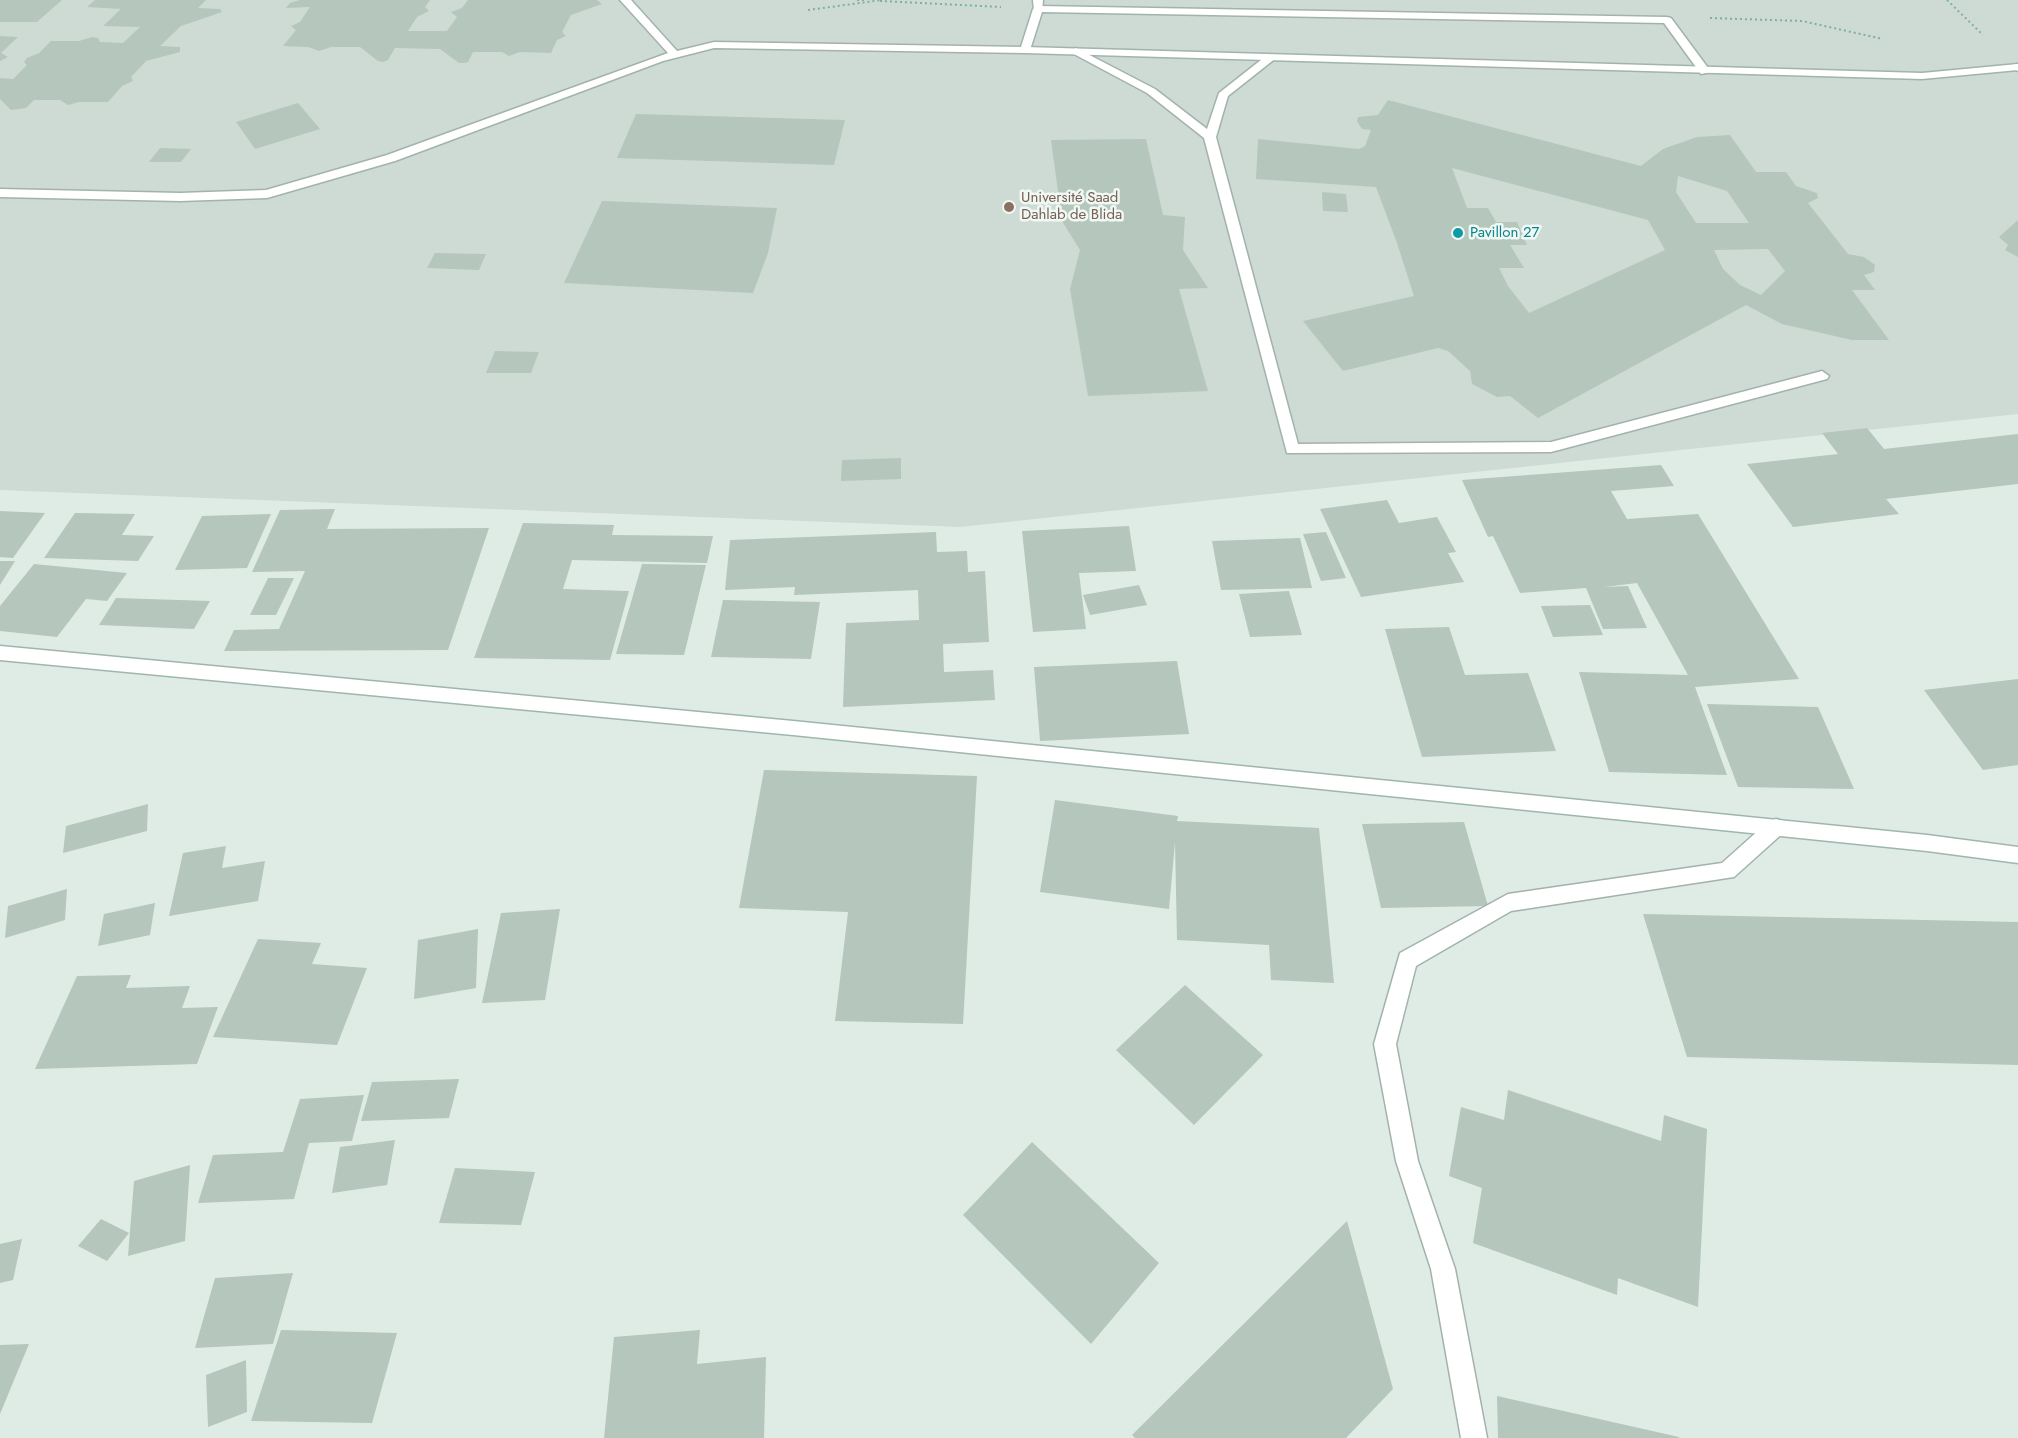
<!DOCTYPE html>
<html>
<head>
<meta charset="utf-8">
<style>
	body { margin:0 }
	canvas { display:block; background:#dfebe5 }
</style>
</head>
<body>
<canvas width="2018" height="1438"></canvas>
<script>
const c = document.querySelector('canvas').getContext('2d');
c.lineJoin = 'round';
function paint(path, color) { c.fillStyle = color; c.fill(path, 'evenodd'); }
const shape = rows => new Path2D(rows.map(r => 'M' + r).join(''));
function trace(path, color, width, dash) { c.strokeStyle = color; c.lineWidth = width; c.lineCap = dash ? 'butt' : 'round'; c.setLineDash(dash || []); c.stroke(path); }
function label(font, color, halo, rows, align = 'center') {
  c.font = font + ' Jost,sans-serif'; c.lineWidth = 5; c.setLineDash([]); c.textBaseline = 'middle'; c.strokeStyle = halo; c.fillStyle = color; for (const [text, x, y, turn = 0] of rows) {
    c.save(); c.translate(x, y); c.rotate((+turn || 0) * Math.PI / 180); c.textAlign = isNaN(turn) ? turn : align; if (halo) c.strokeText(text, 0, 0); c.fillText(text, 0, 0); c.restore();
  }
}
const built = shape([
	[0,0,2018,0,2018,414,960,527,0,490]
]);
const building = shape([
	[0,0,62,0,37,22,0,22],
	[95,0,206,0,198,8,220,9,222,12,181,26,160,46,180,47,180,52,146,61,131,77,133,81,122,86,108,102,79,102,68,105,60,100,34,100,26,108,11,110,0,99,0,78,13,79,27,65,24,62,27,58,39,53,51,41,79,41,92,37,98,38,100,42,123,43,140,27,103,26,121,9,87,7],
	[300,0,430,0,425,7,429,11,417,17,408,31,447,31,457,17,451,12,462,8,468,0,597,0,602,4,571,15,562,32,566,36,557,40,551,53,520,52,509,56,502,52,473,52,468,62,464,63,459,63,440,49,395,48,388,60,383,62,378,61,360,47,331,47,319,51,308,47,283,46,296,30,291,26,300,22,310,7,286,8,290,3],
	[0,36,18,37,1,53,8,57,0,61],
	[1388,100,1641,166,1663,149,1697,137,1730,135,1756,172,1786,172,1796,186,1817,193,1818,198,1808,203,1848,254,1864,257,1875,265,1874,272,1864,275,1875,290,1852,290,1889,340,1852,340,1782,324,1746,305,1538,418,1510,396,1497,397,1472,384,1470,371,1448,351,1438,348,1343,371,1303,321,1414,296,1397,243,1376,187,1256,179,1258,139,1359,149,1365,146,1371,130,1362,129,1357,121,1358,117,1378,115],
	[1452,168,1648,220,1665,250,1529,313,1508,286,1499,268,1524,268,1510,245,1527,245,1517,222,1496,222,1488,208,1467,208],
	[1678,176,1727,191,1749,223,1696,223,1676,192],
	[1768,249,1785,271,1761,295,1740,285,1723,269,1714,250],
	[298,103,320,129,255,149,236,122],
	[636,114,845,120,834,165,617,158],
	[1146,139,1163,215,1185,217,1183,250,1208,288,1179,289,1208,391,1088,396,1070,289,1080,250,1062,221,1051,140],
	[160,148,191,149,181,162,149,162],
	[1322,192,1346,194,1348,212,1323,211],
	[602,201,777,208,768,253,753,293,564,283],
	[2018,220,2018,257,2005,250,2008,245,1999,237],
	[435,253,486,254,479,270,427,268],
	[495,351,539,352,531,373,486,373],
	[1867,428,1884,449,2018,434,2018,484,1886,499,1899,514,1793,527,1747,464,1838,454,1822,433],
	[901,458,901,479,841,481,842,460],
	[1661,465,1674,486,1611,491,1627,519,1698,514,1799,679,1695,687,1727,775,1609,772,1579,672,1688,675,1637,583,1604,587,1628,586,1647,628,1603,629,1586,588,1520,593,1493,536,1488,537,1462,480],
	[1387,500,1399,523,1437,517,1456,552,1448,553,1464,582,1361,597,1320,509],
	[335,509,327,529,489,528,448,650,224,651,234,630,279,629,305,571,252,572,280,510],
	[0,511,45,513,13,558,0,557],
	[75,513,135,514,122,535,154,536,138,561,44,558],
	[271,514,247,568,175,570,202,516],
	[523,523,614,525,612,535,713,536,707,563,572,560,563,589,629,591,610,660,474,658],
	[1129,526,1136,571,1079,573,1086,629,1033,632,1022,531],
	[936,532,937,552,967,551,968,572,985,571,989,642,943,644,944,672,993,670,995,700,843,707,846,623,919,620,918,590,794,595,795,587,725,590,730,540],
	[1326,532,1346,578,1321,581,1303,534],
	[1300,538,1312,588,1221,590,1212,541],
	[0,561,15,561,0,585],
	[34,564,127,573,107,601,86,599,57,637,0,631,0,606],
	[642,564,706,565,684,655,616,654],
	[268,578,294,578,276,615,250,615],
	[1139,585,1147,605,1090,615,1083,595],
	[1289,591,1302,635,1250,637,1239,594],
	[116,598,210,601,194,629,99,625],
	[723,600,820,602,811,659,711,657],
	[1590,605,1603,635,1553,637,1541,606],
	[1449,627,1465,675,1528,673,1556,751,1422,757,1385,629],
	[1177,661,1189,734,1040,741,1034,667],
	[2018,679,2018,765,1983,770,1924,690],
	[1707,704,1818,707,1854,789,1738,787],
	[764,770,977,776,963,1024,835,1021,848,912,739,908],
	[1055,800,1178,816,1177,821,1319,828,1334,983,1271,980,1269,945,1177,940,1175,842,1169,909,1040,892],
	[148,804,147,831,63,853,66,826],
	[1464,822,1488,906,1381,908,1362,824],
	[226,846,222,868,265,861,258,901,169,916,183,853],
	[67,889,65,920,5,938,8,906],
	[155,903,150,935,98,946,104,914],
	[560,909,545,1000,482,1003,501,913],
	[1643,914,2018,922,2018,1065,1687,1057],
	[478,929,476,988,414,999,418,940],
	[258,939,321,943,312,964,367,968,337,1045,213,1037],
	[131,975,126,988,190,986,182,1008,218,1007,197,1064,35,1069,77,976],
	[1185,985,1263,1055,1194,1125,1116,1050],
	[459,1079,449,1118,361,1121,372,1082],
	[1508,1090,1661,1141,1664,1115,1707,1129,1698,1307,1618,1278,1617,1295,1473,1243,1482,1188,1449,1176,1461,1107,1504,1120],
	[364,1095,352,1141,309,1143,294,1199,198,1203,213,1155,283,1152,300,1099],
	[395,1140,387,1185,332,1193,340,1147],
	[1032,1142,1159,1263,1091,1344,963,1215],
	[190,1165,185,1241,128,1256,134,1181],
	[455,1168,535,1172,521,1225,439,1223],
	[101,1219,129,1233,107,1261,78,1246],
	[1347,1221,1393,1389,1346,1438,1135,1438,1132,1435],
	[22,1239,13,1280,0,1283,0,1244],
	[293,1273,273,1344,195,1348,215,1278],
	[281,1330,397,1333,372,1423,251,1421],
	[700,1330,697,1364,766,1357,764,1438,604,1438,614,1337],
	[29,1344,0,1414,0,1345],
	[246,1360,247,1412,208,1427,206,1375],
	[1497,1396,1679,1437,1679,1438,1498,1438]
]);
const path = shape([
	[857,0,866,0],
	[1947,0,1983,35],
	[880,1,1001,7],
	[808,10,882,0],
	[1710,18,1802,21,1883,39]
]);
const lane = shape([
	[620,0,631,0,677,51,714,42,1025,47,1922,73,2018,64,2018,70,1922,79,1025,53,714,48,663,61,395,161,267,198,180,201,0,197,0,189,180,193,266,190,387,155,668,53,620,0],
	[1033,0,1043,0,1042,11,1034,11,1033,0]
]);
const street = shape([
	[1038,6,1667,17,1671,18,1711,72,1701,74,1664,23,1042,12,1030,50,1021,52,1020,50,1033,9,1038,6],
	[1076,48,1155,89,1207,129,1219,93,1266,56,1276,58,1228,96,1216,137,1298,444,1551,442,1822,371,1829,376,1827,379,1551,452,1287,453,1204,138,1147,93,1072,53,1071,51,1076,48],
	[2018,64,2018,71,2010,67,2012,65,2018,64],
	[1776,819,1783,821,1786,827,1783,833,1734,877,1511,911,1416,966,1396,1044,1418,1161,1455,1269,1487,1438,1461,1438,1431,1269,1396,1161,1374,1044,1400,953,1508,894,1722,863,1769,821,1776,819]
]);
const secondary = shape([
	[0,646,793,721,1927,835,2018,847,2018,863,1927,851,793,735,0,660,0,646]
]);
const markers = [
	[1009,207,6,"#8d6e63"],
	[1458,233,6,"#0f9aa8"]
];
const farEducationnames = [
	["Université Saad",1021,198],
	["Dahlab de Blida",1021,215]
];
const farCulturenames = [
	["Pavillon 27",1470,233]
];
paint(built, '#cddbd4');
paint(building, '#b5c6bd');
trace(lane, '#a2b3ac', 3);
trace(street, '#a2b3ac', 3);
trace(secondary, '#9eb7ac', 3);
trace(path, '#7fb09c', 2, [2, 3]);
paint(lane, '#fff');
paint(street, '#fff');
paint(secondary, '#fff');
for (const [x, y, r, color] of markers) { const dot = new Path2D(); dot.arc(x, y, r, 0, 2 * Math.PI); c.fillStyle = color; c.fill(dot); trace(dot, '#f0f8f3', 2); }
label('15px', '#785e54', '#f0f8f3', farEducationnames, 'left');
label('15px', '#0d838f', '#f0f8f3', farCulturenames, 'left');
</script>
</body>
</html>
